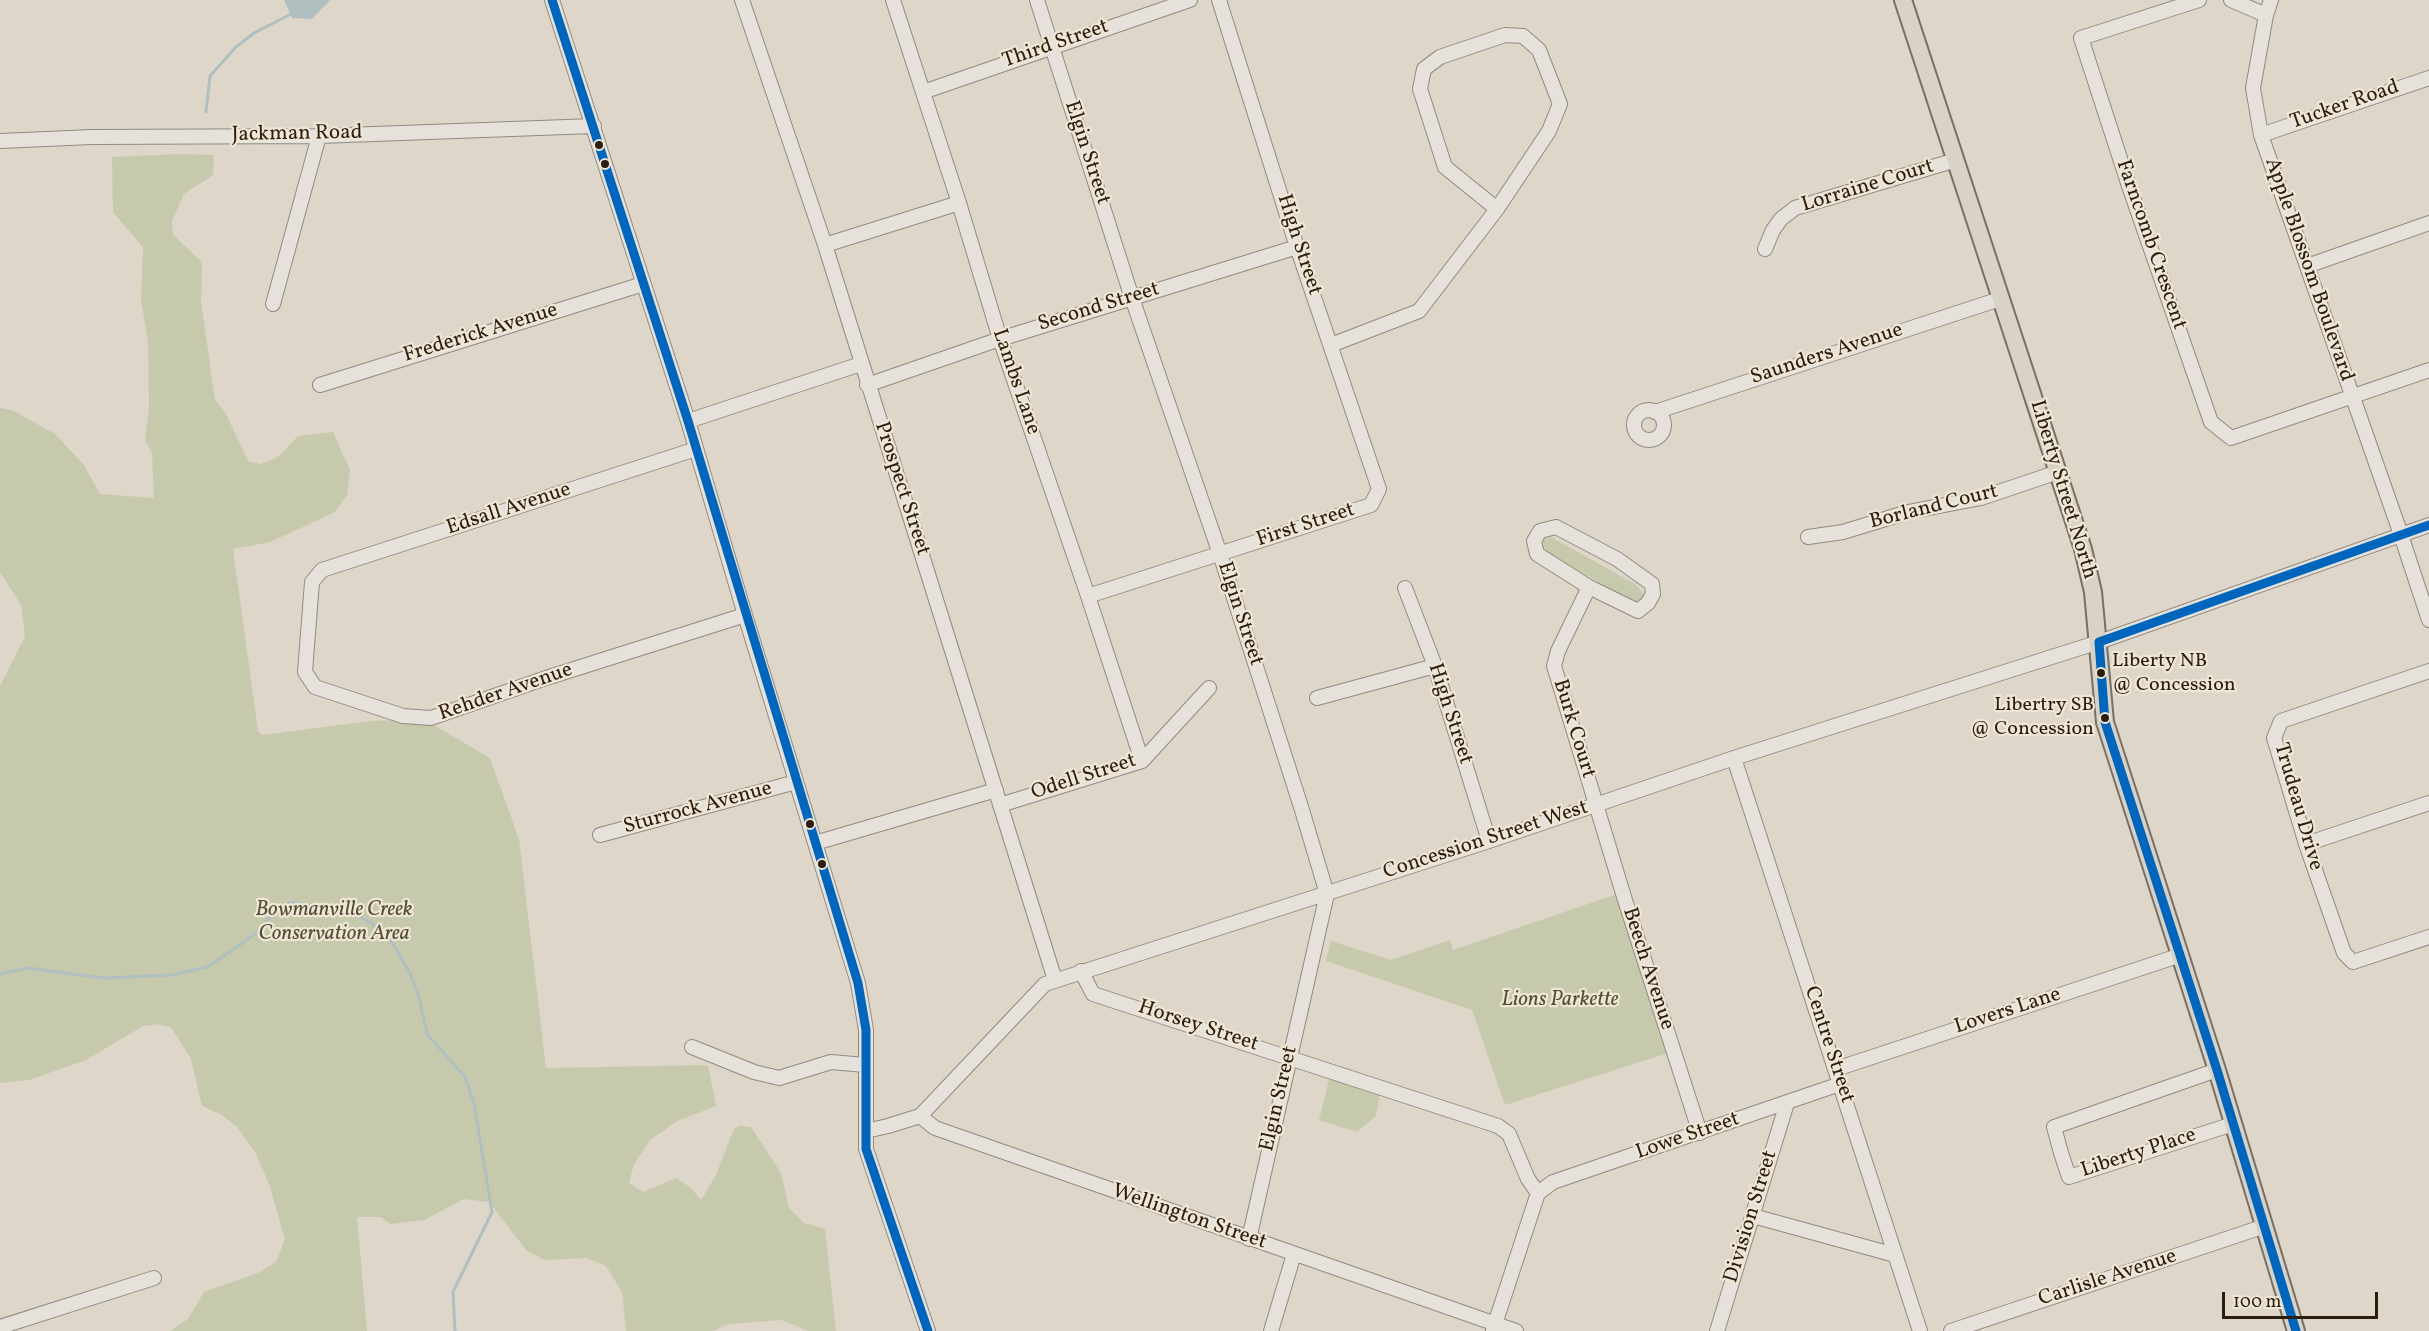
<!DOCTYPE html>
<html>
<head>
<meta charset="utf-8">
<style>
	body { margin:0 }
	#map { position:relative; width:2429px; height:1331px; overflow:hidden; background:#ded6c8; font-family:Vollkorn,serif }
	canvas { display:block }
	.scale { position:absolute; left:2222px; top:1292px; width:156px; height:27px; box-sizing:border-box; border:3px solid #2c1d0f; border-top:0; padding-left:8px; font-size:18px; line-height:21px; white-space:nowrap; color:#2c1d0f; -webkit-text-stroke:4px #efe6d6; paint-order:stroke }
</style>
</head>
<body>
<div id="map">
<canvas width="2429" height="1331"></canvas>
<div class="scale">100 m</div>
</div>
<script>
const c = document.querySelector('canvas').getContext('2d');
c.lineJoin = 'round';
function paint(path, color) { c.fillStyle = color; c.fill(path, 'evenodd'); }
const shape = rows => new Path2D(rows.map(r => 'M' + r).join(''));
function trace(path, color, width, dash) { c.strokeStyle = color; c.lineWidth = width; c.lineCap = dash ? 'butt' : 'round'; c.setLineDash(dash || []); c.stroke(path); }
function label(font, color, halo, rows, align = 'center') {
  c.font = font + ' Vollkorn,serif'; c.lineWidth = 4.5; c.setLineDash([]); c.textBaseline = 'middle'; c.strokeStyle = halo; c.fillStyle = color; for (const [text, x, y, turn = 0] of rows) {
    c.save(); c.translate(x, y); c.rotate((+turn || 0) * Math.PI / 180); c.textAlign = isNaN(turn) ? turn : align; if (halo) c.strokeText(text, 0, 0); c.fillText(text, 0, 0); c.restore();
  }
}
const green = shape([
	[179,154,214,155,213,175,184,194,172,221,173,235,202,262,201,301,215,400,225,412,248,461,260,464,278,457,298,436,333,432,350,470,347,495,335,512,270,542,233,549,258,731,262,735,371,721,411,720,432,724,490,758,519,839,546,1068,708,1065,716,1106,677,1121,650,1140,634,1164,629,1183,643,1192,676,1178,690,1187,701,1200,716,1175,734,1129,740,1126,751,1127,781,1173,789,1208,804,1223,825,1229,836,1331,808,1331,782,1320,729,1324,713,1331,626,1331,622,1292,606,1266,587,1258,545,1260,527,1251,489,1202,464,1199,424,1220,390,1224,381,1217,357,1217,367,1331,170,1331,188,1319,204,1292,258,1273,276,1262,285,1239,269,1184,255,1152,237,1127,222,1115,202,1106,191,1059,171,1027,158,1024,143,1026,86,1060,29,1080,0,1083,0,686,25,636,21,605,0,572,0,408,12,410,55,434,84,465,100,494,154,498,152,453,145,440,149,406,148,341,141,300,143,247,113,212,112,157],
	[1551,537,1635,584,1645,595,1640,602,1634,603,1545,551,1542,544,1544,539],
	[1617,894,1668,1053,1505,1105,1472,1010,1326,961,1331,941,1391,960,1450,940,1453,950],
	[1330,1076,1380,1092,1376,1116,1357,1132,1319,1120]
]);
const water = shape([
	[284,0,330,0,312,19,292,18]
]);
const stream = shape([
	[206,112,210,76,236,47,254,33,293,13],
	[0,974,28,968,103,978,172,975,207,967,254,935,278,908,291,902,349,911,371,923,390,939,410,973,419,997,427,1034,465,1077,474,1103,492,1212,453,1292,455,1331]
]);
const minor = shape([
	[552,0,688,421,745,615,858,983,866,1030,866,1149,928,1331],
	[742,0,825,245,1055,980],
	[893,0,959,203,1000,339,1088,596,1142,761],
	[1037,0,1132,298,1220,554,1302,810,1327,894,1249,1239],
	[2199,0,2081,38,2129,186,2211,422,2231,438,2429,370],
	[2231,0,2266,15],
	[2271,0,2266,15,2253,88,2261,135,2398,526,2429,620],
	[923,92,1190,0],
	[2261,135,2429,78],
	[0,141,92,137,319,136,594,126],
	[825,245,959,203],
	[1765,249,1773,230,1781,219,1795,208,1956,160],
	[2307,266,2429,223],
	[273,304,319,136],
	[1331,345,1419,311,1497,209,1549,131,1560,104,1539,50,1523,36,1505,35,1440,57,1424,69,1420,89,1445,167,1497,209],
	[320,385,643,284],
	[867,385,1000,339,1297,247],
	'1634 425a15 15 0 1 1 30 0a15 15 0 1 1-30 0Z',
	[1655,412,2000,299],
	[688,421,861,364],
	[696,449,322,570,312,582,305,672,315,687,403,716,431,718,546,678,745,615],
	[1556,527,1617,559,1652,584,1653,594,1648,603,1638,611,1589,587,1537,554,1534,541,1540,531,1556,527],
	[1808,537,1843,532,1908,512,1981,498,2058,472],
	[1589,587,1558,651,1554,666,1625,900,1700,1133],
	[1405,588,1435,666,1489,841],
	[1088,596,1371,505,1379,489,1297,247,1219,0],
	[2429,671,2281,721,2274,738,2306,844,2344,953,2353,962,2429,937],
	[1317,698,1435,666],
	[1734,758,1920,1331],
	[1000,805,1142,761,1209,688],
	[600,835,796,782],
	[815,843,996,790],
	[2306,844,2429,803],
	[1081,971,1093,994,1498,1126,1509,1134,1528,1179,1538,1193],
	[692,1047,754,1072,779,1078,831,1062,865,1065],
	[1836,1069,2181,955],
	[2217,1070,2054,1127,2061,1153,2069,1177,2233,1124],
	[920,1116,935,1128,1516,1331],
	[866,1131,888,1126,920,1116,1045,984,1489,841,1734,758,2099,642,2429,525],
	[1538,1193,1553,1182,1840,1084],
	[1753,1216,1895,1255],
	[0,1327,154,1278],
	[1493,1330,1538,1193],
	[1271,1331,1294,1254],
	[1717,1331,1787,1103],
	[1951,1331,2265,1226]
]);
const major = shape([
	[1903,0,2083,549,2093,592,2105,722,2217,1070,2296,1331]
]);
const bus1 = shape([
	[552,0,688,421,858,983,866,1030,866,1149,928,1331],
	[2099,642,2105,722,2217,1070,2296,1331],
	[2099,642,2429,525]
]);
const markers = [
	[599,145,5,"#2c1d0f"],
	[605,164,5,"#2c1d0f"],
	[2101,673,5,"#2c1d0f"],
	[2105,718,5,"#2c1d0f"],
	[810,824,5,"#2c1d0f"],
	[822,864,5,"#2c1d0f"]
];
const busNames = [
	["Liberty NB",2112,662],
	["@ Concession",2112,686],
	["Libertry SB",2094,706,"right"],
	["@ Concession",2094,730,"right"]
];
const streetNames = [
	["Third Street",1056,45,-19],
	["Tucker Road",2345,106,-19],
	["Jackman Road",297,135,-1],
	["Elgin Street",1086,153,72],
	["Lorraine Court",1868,187,-17],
	["High Street",1298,245,72],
	["Farncomb Crescent",2150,245,71],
	["Apple Blossom Boulevard",2308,270,71],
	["Second Street",1099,308,-17],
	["Frederick Avenue",481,334,-17],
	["Saunders Avenue",1827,355,-18],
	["Lambs Lane",1015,382,71],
	["Prospect Street",901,489,72],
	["Liberty Street North",2062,490,73],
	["Borland Court",1934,508,-14],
	["Edsall Avenue",509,510,-18],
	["First Street",1306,526,-18],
	["Elgin Street",1239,614,72],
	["Rehder Avenue",506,693,-19],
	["High Street",1449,714,72],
	["Burk Court",1573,729,73],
	["Odell Street",1084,778,-18],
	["Trudeau Drive",2297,807,74],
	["Sturrock Avenue",698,809,-15],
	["Concession Street West",1486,841,-18],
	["Beech Avenue",1647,969,72],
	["Lovers Lane",2008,1012,-18],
	["Horsey Street",1198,1027,18],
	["Centre Street",1828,1045,72],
	["Elgin Street",1280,1099,-77],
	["Lowe Street",1688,1137,-19],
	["Liberty Place",2139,1154,-18],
	["Division Street",1752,1217,-73],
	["Wellington Street",1189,1218,19],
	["Carlisle Avenue",2108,1279,-18]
];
const parkNames = [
	["Bowmanville Creek",334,911],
	["Conservation Area",334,935],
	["Lions Parkette",1560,1001]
];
paint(green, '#c6c9ac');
paint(water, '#b0c0c1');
trace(stream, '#b0c0c1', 3);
trace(minor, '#908a80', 16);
trace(major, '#777067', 20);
trace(minor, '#e6e2db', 14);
trace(major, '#d9d2c6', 16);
trace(bus1, '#0065bd', 9);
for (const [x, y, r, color] of markers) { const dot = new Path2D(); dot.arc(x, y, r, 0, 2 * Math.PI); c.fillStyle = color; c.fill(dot); trace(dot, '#efe6d6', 2); }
label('20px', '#2c1d0f', '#efe6d6', busNames, 'left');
label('21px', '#2c1d0f', '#efe6d6', streetNames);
label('italic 21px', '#544e37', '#efe6d6', parkNames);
</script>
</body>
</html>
